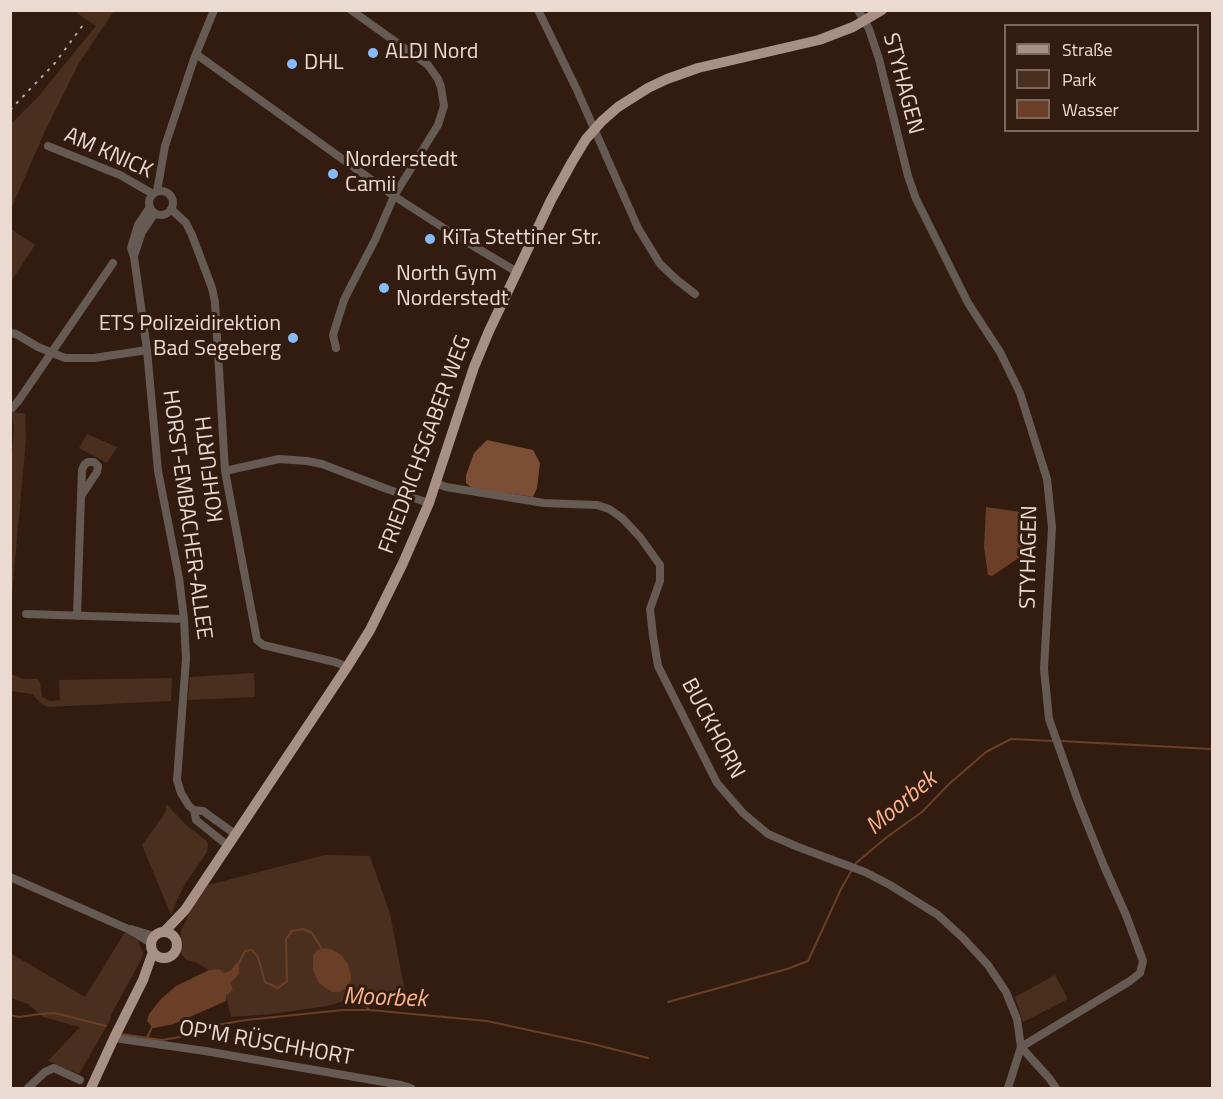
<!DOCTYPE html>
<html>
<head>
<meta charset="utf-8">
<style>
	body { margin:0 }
	#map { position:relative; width:1223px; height:1099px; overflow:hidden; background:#321c10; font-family:"Titillium Web",sans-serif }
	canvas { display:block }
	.frame { position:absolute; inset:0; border:12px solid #eadad2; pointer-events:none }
	.legend { position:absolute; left:1004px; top:24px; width:195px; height:108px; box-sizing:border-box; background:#321c10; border:2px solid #7c685e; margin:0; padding:8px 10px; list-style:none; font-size:18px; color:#eadad2 }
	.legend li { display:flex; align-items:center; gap:12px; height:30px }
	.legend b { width:30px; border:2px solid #7c685e }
</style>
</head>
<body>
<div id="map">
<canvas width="1223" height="1099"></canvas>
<div class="frame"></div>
<ul class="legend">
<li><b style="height:8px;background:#a89184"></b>Straße</li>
<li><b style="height:16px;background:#4b2f1e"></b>Park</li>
<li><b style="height:16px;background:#6b3f27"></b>Wasser</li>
</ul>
</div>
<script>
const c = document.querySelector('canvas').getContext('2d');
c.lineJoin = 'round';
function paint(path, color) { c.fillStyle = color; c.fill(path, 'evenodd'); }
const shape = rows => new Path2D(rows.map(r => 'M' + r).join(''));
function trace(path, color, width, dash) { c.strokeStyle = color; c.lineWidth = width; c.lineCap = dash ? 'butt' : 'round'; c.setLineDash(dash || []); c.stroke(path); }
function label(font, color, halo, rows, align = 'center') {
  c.font = font + ' "Titillium Web",sans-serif'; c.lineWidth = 6; c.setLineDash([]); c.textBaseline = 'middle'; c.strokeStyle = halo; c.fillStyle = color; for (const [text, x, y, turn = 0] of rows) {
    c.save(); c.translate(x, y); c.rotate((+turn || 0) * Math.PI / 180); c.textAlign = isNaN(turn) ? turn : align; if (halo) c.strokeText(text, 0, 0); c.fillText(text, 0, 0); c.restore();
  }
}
const green = shape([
	[78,11,114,11,79,63,45,131,11,209,11,124,38,97,96,26,77,13],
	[11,229,35,245,12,280,10,279],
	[11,411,25,414,26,439,11,605,10,480,14,428],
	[87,434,117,447,107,463,79,448],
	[254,673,255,697,188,700,190,677],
	[11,674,23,679,38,679,40,683,42,697,50,701,60,700,59,680,172,678,171,701,47,707,41,703,32,694,11,691],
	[166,804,186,825,207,841,208,845,207,852,185,884,176,902,171,915,142,845,163,816,166,810],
	[325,855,370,856,390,914,407,1002,368,995,326,1006,272,1014,231,1017,226,996,233,990,231,983,239,974,236,963,231,970,224,973,219,969,209,970,195,962,187,960,181,954,183,945,181,938,181,931,191,910,208,885],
	[125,932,138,941,143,953,142,958,112,1013,109,1022,79,1074,48,1061,80,1027,43,1017,28,1004,11,998,10,953,85,997],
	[1055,975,1068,999,1023,1022,1015,997]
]);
const forest = shape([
	[487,440,533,450,540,463,537,488,533,497,472,488,466,483,466,475,474,453]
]);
const water = shape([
	[986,507,1034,514,1035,545,1032,549,992,576,988,575,984,547],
	[326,948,333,950,342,956,348,964,351,975,351,979,349,984,340,992,332,992,319,983,313,970,313,955,318,950],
	[236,963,239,963,239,974,231,983,233,990,226,996,226,1001,174,1024,154,1028,152,1027,147,1021,149,1014,161,999,176,986,209,970,219,969,224,973,231,970]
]);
const stream = shape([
	[1060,741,1212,749],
	[239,963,245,951,252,950,258,957,265,982,278,988,287,981,286,939,292,931,303,929,312,933,322,949],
	[345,988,358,1001,370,1010],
	[668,1002,787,969,808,961,841,889,856,863,887,837,922,812,949,784,986,752,1011,739,1054,741],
	[10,1015,19,1017,40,1014,55,1013,106,1026],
	[121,1034,162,1040,180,1037,200,1026,223,1024,246,1020,343,1010,370,1010,487,1021,593,1044,648,1058],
	[147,1038,152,1027]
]);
const minor = shape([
	[538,10,577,90,638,228,660,264,677,280,695,294],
	[858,10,869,29,879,59,908,176,916,199,968,303,1000,352,1020,393,1047,479,1052,527,1044,669,1049,719,1078,801,1104,866,1126,915,1143,961,1140,973,1130,981,1021,1047],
	[196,54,394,196,450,232,517,272],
	[48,146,120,175,153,194],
	[157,191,165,146,194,59,214,10],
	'149 203a12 12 0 1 1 24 0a12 12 0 1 1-24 0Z',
	[150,207,138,225,131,248,134,257,147,350,158,471,179,578,184,619,186,659,177,780,181,793,189,806,194,810,196,820,227,845],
	[171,209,186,223,192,235,212,288,215,302,225,471,257,640,263,645,335,662,347,667],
	[134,256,142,232,155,213],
	[10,333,16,334,38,347,65,358,94,358,147,350],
	[336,348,333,335,344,300,352,284,375,240,394,196,438,125,444,106,441,87,438,79,428,65,351,10],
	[10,408,12,408,19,400,113,263],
	[225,471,279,459,307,461,322,464,387,489,429,503],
	[436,483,446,487,544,503,597,505,609,509,622,518,640,537,660,565,660,581,650,609,653,636,658,666,717,783,743,813,768,834,798,847,865,872,890,885,938,915,962,937,988,965,1006,992,1017,1019,1021,1047,1008,1088],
	[26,614,184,619],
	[77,616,81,496,97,472,98,466,94,462,88,462,84,465,82,470,81,496],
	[194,810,203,811,235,834],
	[10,877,128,929,151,943],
	[131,929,154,936],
	[114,1038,205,1051,401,1085,411,1088],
	[1021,1047,1049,1078,1056,1088],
	[28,1088,45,1072,54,1068,80,1080]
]);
const major = shape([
	[165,931,185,910,347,667,370,630,403,563,429,503,474,367,489,331,551,200,572,162,586,139,602,121,618,107,648,88,667,79,698,68,819,40,853,27,882,10],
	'151 945a13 13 0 1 1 26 0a13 13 0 1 1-26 0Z',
	[91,1088,114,1038,143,980,153,952]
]);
const rail = shape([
	[10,110,55,63,83,25]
]);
const markers = [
	[373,53,6,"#84bbfb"],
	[292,64,6,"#84bbfb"],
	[333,174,6,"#84bbfb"],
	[430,239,6,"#84bbfb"],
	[384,288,6,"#84bbfb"],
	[293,338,6,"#84bbfb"]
];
const poiNames = [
	["ALDI Nord",385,53],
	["DHL",304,64],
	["Norderstedt",345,161],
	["Camii",345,186],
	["KiTa Stettiner Str.",442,239],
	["North Gym",396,275],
	["Norderstedt",396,300],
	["ETS Polizeidirektion",281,325,"right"],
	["Bad Segeberg",281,350,"right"]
];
const streetNames = [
	["STYHAGEN",902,84,75],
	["AM KNICK",108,154,24],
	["FRIEDRICHSGABER WEG",426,445,-70],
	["KOHFURTH",211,469,-97],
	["HORST-EMBACHER-ALLEE",186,515,82],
	["STYHAGEN",1030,557,-89],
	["BUCKHORN",712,729,62],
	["OP'M RÜSCHHORT",266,1044,10]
];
const waterNames = [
	["Moorbek",902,804,-40],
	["Moorbek",385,999,2]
];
paint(green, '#4b2f1e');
paint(forest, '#7b4e35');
paint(water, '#6b3f27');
trace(stream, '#6b3f27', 2);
trace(minor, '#655a54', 8);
trace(major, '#a89184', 10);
trace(rail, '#bba9a0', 2, [3, 6]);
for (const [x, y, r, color] of markers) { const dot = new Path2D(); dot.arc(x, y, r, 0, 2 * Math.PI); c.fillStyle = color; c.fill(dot); trace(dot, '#321c10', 2); }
label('22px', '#eadad2', '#321c10', poiNames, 'left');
label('22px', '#eadad2', '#321c10', streetNames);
label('italic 24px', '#feb48c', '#321c10', waterNames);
</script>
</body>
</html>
